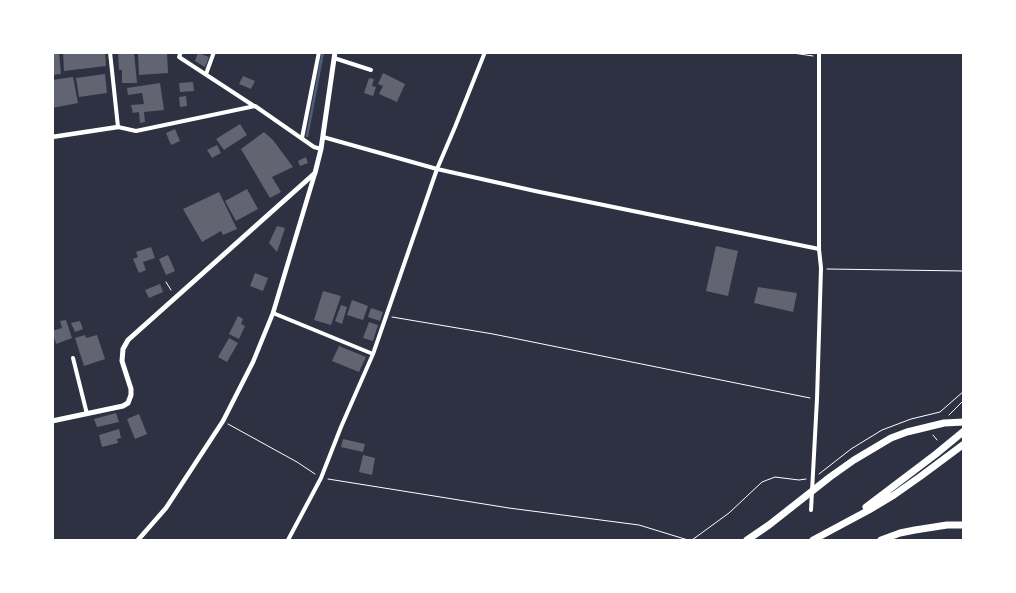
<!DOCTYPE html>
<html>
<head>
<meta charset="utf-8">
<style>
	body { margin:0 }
	#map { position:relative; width:1016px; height:593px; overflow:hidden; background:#2d3142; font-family:"Titillium Web",sans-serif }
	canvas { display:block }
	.frame { position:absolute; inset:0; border:54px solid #fff; pointer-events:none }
</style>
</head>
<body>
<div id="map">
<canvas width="1016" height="593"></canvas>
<div class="frame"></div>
</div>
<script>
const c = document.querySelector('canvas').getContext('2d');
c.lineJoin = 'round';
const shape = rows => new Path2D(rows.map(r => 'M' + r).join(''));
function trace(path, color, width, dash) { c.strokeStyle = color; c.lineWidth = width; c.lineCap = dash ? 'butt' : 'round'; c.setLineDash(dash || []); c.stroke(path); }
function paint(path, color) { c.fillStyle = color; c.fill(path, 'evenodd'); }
const stream = shape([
	[307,136,323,52]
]);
const building = shape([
	[52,52,59,52,61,74,52,75],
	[63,52,105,52,106,66,64,71],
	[118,52,134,52,137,83,122,83,122,70,119,70],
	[167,52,168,73,139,75,138,54],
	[198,53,209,57,205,67,195,61],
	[383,73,405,84,397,102,379,94,383,86,378,84],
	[105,74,107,93,79,97,76,78],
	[243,76,255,81,251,89,239,84],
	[73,77,78,103,52,108,52,80],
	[369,78,374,79,372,86,376,87,373,96,364,93],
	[193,82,194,91,180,92,179,83],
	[160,83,164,110,144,112,145,122,140,123,139,112,133,113,131,105,144,104,142,93,128,95,127,88],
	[186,96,187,106,180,107,179,97],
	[240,124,247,135,224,150,216,139],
	[175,129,180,141,171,145,166,133],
	[264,132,273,140,293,167,272,177,281,192,270,198,241,149],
	[217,145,221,153,212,158,207,150],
	[306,157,308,163,300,166,298,161],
	[247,189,258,209,236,221,225,201],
	[219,192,237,229,223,235,221,231,202,242,183,209],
	[277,226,285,228,277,252,269,243],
	[716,246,738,251,728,296,706,291],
	[151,247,155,258,143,262,146,270,139,273,133,259,138,257,136,252],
	[168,255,175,271,166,275,159,259],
	[255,273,268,278,263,291,250,286],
	[160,284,163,292,149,298,145,290],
	[758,287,797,293,793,312,754,303],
	[323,291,341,296,331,325,314,320],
	[352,300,368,306,363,320,347,315],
	[341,305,347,307,342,324,335,321],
	[371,308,383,312,380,321,368,317],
	[238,316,243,319,241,324,245,326,239,339,229,334],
	[66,320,72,338,56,344,52,331,62,328,60,321],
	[80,321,83,329,75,332,71,323],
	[369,322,378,325,373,341,363,338],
	[85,335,86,338,97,335,105,359,84,366,75,338],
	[229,338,238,343,227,362,218,357],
	[339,346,366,357,359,372,332,361],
	[116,413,119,422,97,427,94,419],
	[139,414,147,434,135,439,127,419],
	[119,429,121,438,117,439,118,443,102,447,99,435],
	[343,439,365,444,363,452,341,447],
	[363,455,375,458,372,475,359,472]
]);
const path = shape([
	[786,52,813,56],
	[827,269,964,271],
	[166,282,171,290],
	[392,317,493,334,810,398],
	[949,415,964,400],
	[228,424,297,462,315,474],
	[933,435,937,440],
	[819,474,851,449,882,430,911,419,940,412,964,391],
	[328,479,509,508,639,525,688,540],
	[692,540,729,513,762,482,775,477,799,480,806,479]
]);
const minor = shape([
	[110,52,118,127,136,131,255,106,314,147,321,149],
	[181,52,179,57,254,106],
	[334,58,371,70],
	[206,74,214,52],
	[323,137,437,169,535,191,819,249],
	[302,138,319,52],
	[273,313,373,354],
	[73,358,87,414],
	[811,510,817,399,821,268,819,249,819,52],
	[288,540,321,478,341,427,373,354,437,169,455,127,485,52]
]);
const tertiary = shape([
	[52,137,118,127],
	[138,540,166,508,223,421,253,362,273,313,315,173]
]);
const secondary = shape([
	[52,421,123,406,128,403,131,395,131,389,122,361,123,349,128,340,315,173,321,149,335,52]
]);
const motorway = shape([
	[866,507,936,454,964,431],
	[747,540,769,525,830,477,854,460,891,438,907,432,944,423,964,422],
	[813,540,869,510,894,495,921,476,964,444],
	[881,540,900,533,915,530,947,525,964,525]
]);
trace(stream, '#4f5d75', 2.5);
paint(building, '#626471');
trace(path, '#fff', 1);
trace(minor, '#fff', 4);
trace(tertiary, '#fff', 4.5);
trace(secondary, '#fff', 5);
trace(motorway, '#fff', 7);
</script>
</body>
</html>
